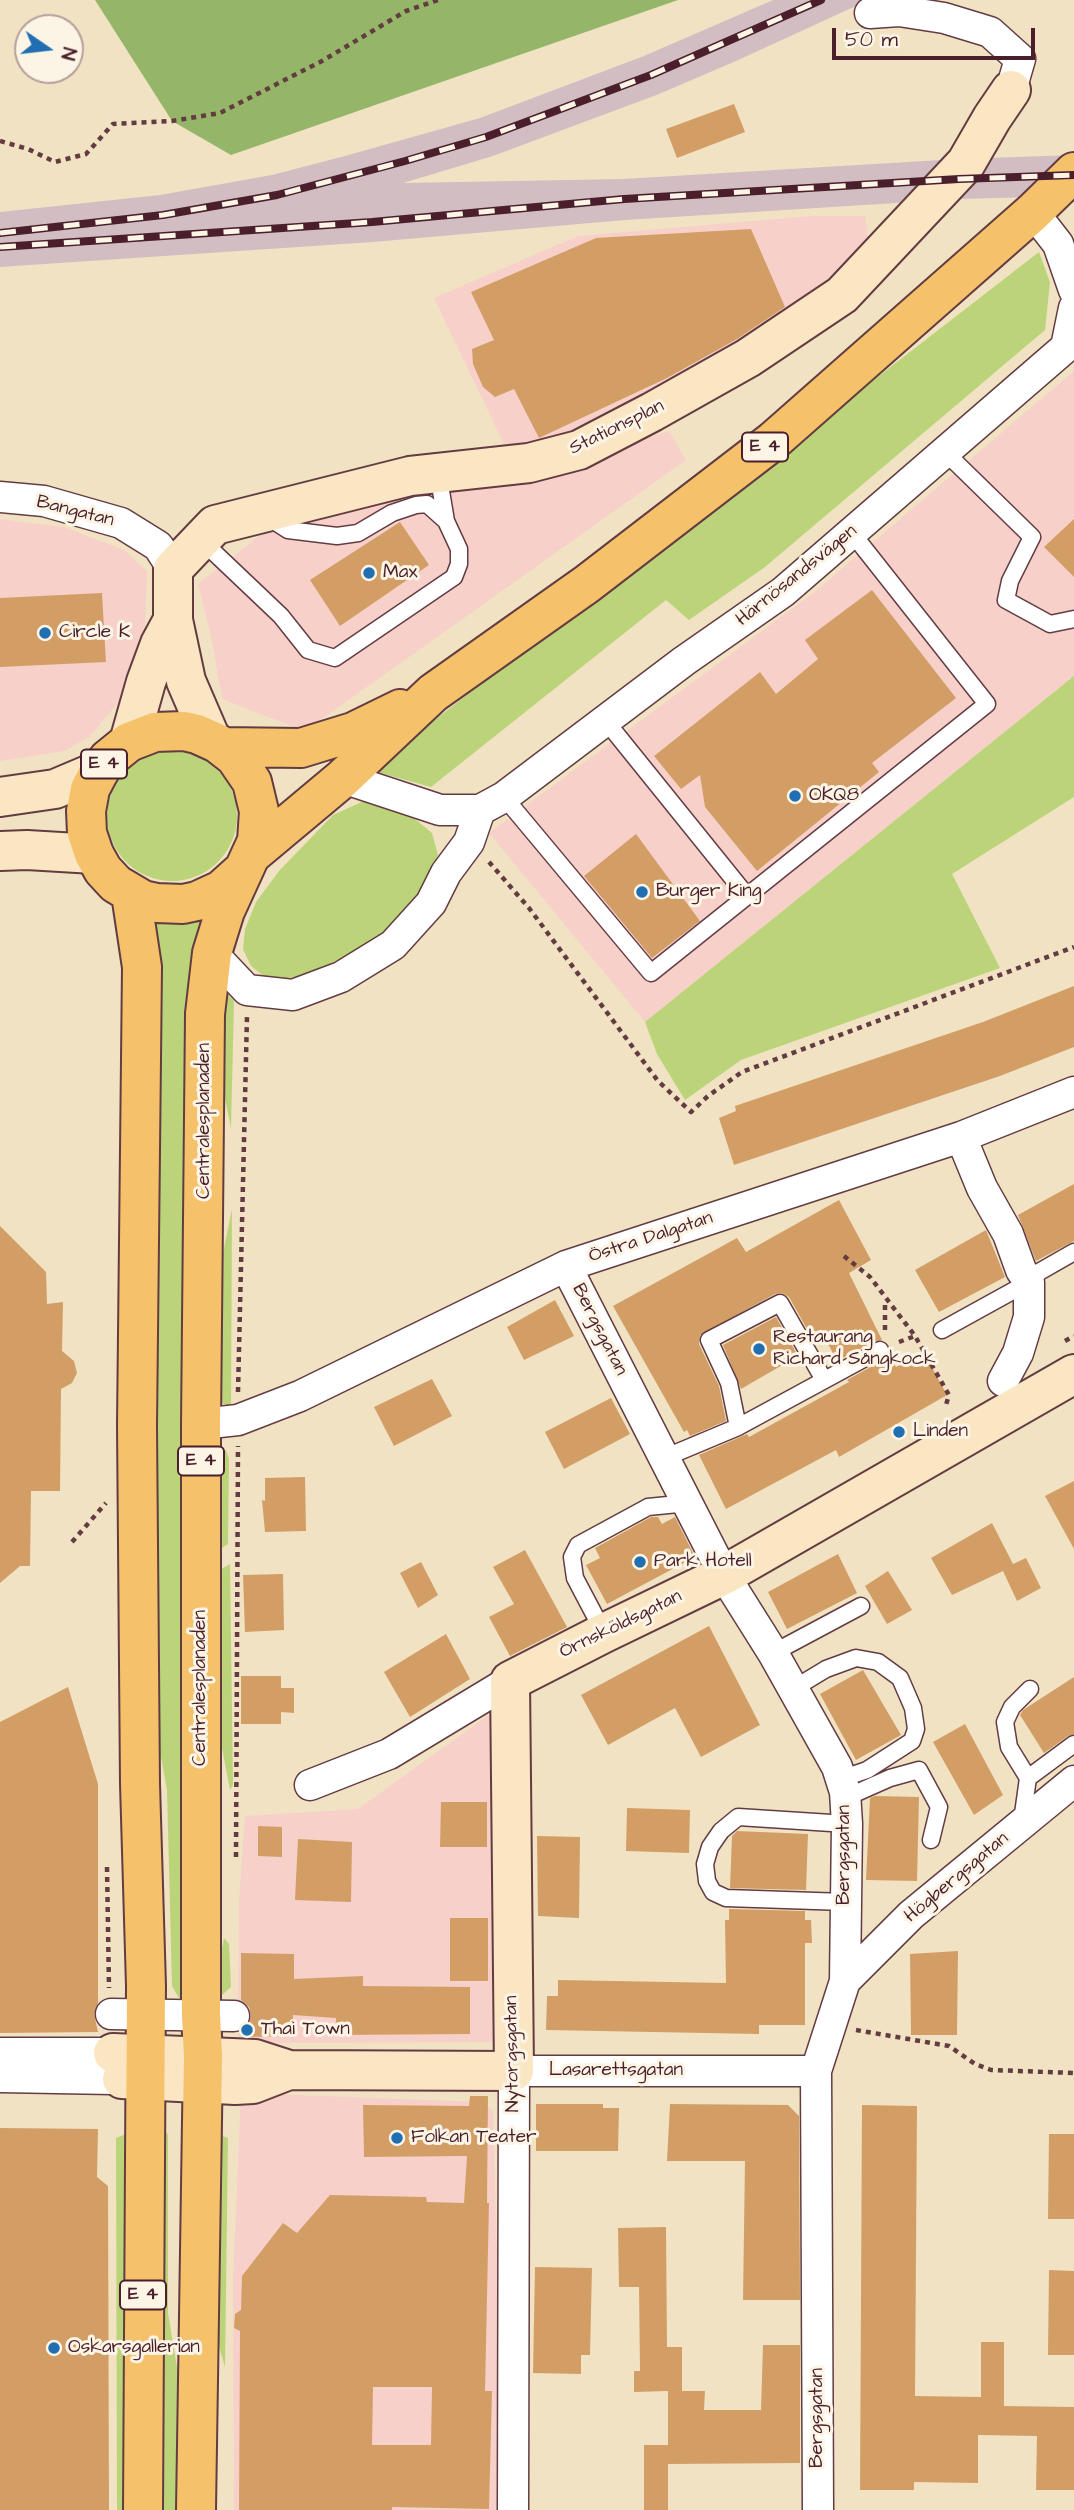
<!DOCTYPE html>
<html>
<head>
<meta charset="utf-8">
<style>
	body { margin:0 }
	#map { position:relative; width:1074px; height:2510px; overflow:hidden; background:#f1e2c3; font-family:"Architects Daughter",sans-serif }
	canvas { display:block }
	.north { position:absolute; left:14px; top:14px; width:70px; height:70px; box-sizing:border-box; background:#fcf5e5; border:2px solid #b59f9b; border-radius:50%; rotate:104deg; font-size:19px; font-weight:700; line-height:28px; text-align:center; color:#4a1f2b }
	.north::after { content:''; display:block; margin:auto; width:24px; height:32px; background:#1f6fb2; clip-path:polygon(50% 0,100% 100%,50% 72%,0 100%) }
	.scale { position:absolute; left:832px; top:28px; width:203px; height:32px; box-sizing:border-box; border:4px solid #4a1f2b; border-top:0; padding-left:9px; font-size:21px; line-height:24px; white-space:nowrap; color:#4a1f2b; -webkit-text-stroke:5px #fcf5e5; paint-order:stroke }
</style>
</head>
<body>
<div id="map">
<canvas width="1074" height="2510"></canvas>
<div class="north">N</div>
<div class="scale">50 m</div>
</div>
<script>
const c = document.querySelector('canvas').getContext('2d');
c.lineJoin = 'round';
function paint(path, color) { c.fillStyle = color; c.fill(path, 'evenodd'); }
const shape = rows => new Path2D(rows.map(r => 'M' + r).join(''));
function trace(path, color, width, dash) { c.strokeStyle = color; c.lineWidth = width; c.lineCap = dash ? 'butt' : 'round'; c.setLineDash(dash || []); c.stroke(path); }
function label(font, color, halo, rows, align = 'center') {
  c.font = font + ' "Architects Daughter",sans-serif'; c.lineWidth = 6; c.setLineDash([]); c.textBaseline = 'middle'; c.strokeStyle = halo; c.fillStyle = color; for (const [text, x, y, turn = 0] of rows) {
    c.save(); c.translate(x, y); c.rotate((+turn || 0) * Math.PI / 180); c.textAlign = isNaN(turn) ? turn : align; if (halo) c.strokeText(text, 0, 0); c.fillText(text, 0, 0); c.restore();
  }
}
const built = shape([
	[811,216,865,216,870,254,689,378,581,425,554,442,505,446,434,298,578,236],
	[1074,371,1074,676,645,1022,489,833,812,594],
	[669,431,686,460,305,731,222,699,211,635,198,584,283,517,573,463],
	[0,519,64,527,124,550,147,571,145,634,127,692,89,737,64,751,0,761],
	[501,1706,496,2042,238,2043,239,1902,245,1816,358,1809],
	[241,2093,483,2102,493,2111,504,2510,234,2510,233,2279]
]);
const industrial = shape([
	[773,0,869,0,736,61,659,94,493,156,403,183,623,179,958,159,1074,155,1074,196,960,199,625,220,373,242,0,267,0,212,160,195,272,175,345,156,480,118,644,56]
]);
const green = shape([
	[1039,252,1050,282,1045,330,765,567,689,620,666,600,431,787,370,770],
	[1074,676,1074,797,952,874,1000,968,741,1060,685,1100,657,1054,645,1022],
	'107 816a65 65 0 1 1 130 0a65 65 0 1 1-130 0Z',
	[366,800,404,810,432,833,438,855,417,904,385,936,307,975,270,981,251,966,243,949,245,929,256,902,279,871,333,815],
	[204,916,192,952,189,972,185,1986,184,1997,179,1998,172,1986,167,1790,155,1724,145,917],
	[226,993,234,1001,231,1128,219,1070],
	[232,1209,231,1408,217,1400,219,1273],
	[226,1450,229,1459,228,1544,219,1550,218,1458],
	[230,1564,233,1785,230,1790,218,1727,218,1571],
	[224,1938,229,1944,231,1987,222,1995,217,1993,218,1970],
	[166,2132,168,2135,168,2313,181,2391,181,2510,159,2510,162,2136],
	[215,2133,228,2138,225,2367,216,2336],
	[126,2134,127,2510,117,2510,116,2138]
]);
const forest = shape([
	[95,0,678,0,231,155,172,121]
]);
const building = shape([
	[734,104,745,132,677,158,666,129],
	[751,229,785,307,737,339,667,378,539,438,514,389,495,397,483,387,473,364,472,349,494,340,471,292,596,238],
	[1074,519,1074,577,1044,547],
	[400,522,429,565,340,626,310,580],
	[872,590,956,698,872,763,879,772,757,871,705,807,700,775,681,789,654,756,760,672,776,694,818,659,805,640],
	[102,593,106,662,0,667,0,598],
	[636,834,700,921,652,958,584,876],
	[1074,986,1074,1047,1000,1076,734,1165,719,1118,736,1111,735,1106,983,1022],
	[1074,1184,1074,1241,1036,1261,1018,1215],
	[839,1200,871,1260,849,1273,882,1340,875,1341,837,1361,826,1340,816,1345,789,1297,781,1293,775,1294,700,1335,699,1344,719,1386,726,1421,690,1436,687,1430,684,1432,613,1306,737,1238,746,1252],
	[0,1226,46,1272,47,1304,63,1302,62,1351,74,1361,77,1373,72,1383,61,1389,60,1491,31,1491,30,1566,20,1566,0,1583],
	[986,1230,1005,1277,939,1312,915,1270],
	[555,1300,574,1336,524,1360,507,1327],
	[776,1317,798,1356,741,1389,723,1345],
	[924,1353,947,1395,839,1457,836,1450,726,1509,699,1455,747,1434,749,1437,849,1382,847,1380,885,1359,889,1354,896,1367],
	[432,1379,452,1416,394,1446,374,1407],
	[611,1398,630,1434,564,1469,545,1432],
	[305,1477,306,1531,265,1532,262,1500,265,1501,265,1478],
	[1074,1481,1074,1549,1045,1496],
	[651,1517,658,1517,662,1524,675,1517,695,1557,607,1604,586,1565,600,1558,595,1548],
	[992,1523,1013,1564,1026,1558,1041,1588,1017,1601,1003,1571,952,1595,931,1558],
	[525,1550,567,1627,510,1656,489,1617,514,1604,493,1567],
	[838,1554,857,1593,787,1629,768,1592],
	[421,1562,438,1595,418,1608,400,1573],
	[888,1571,912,1610,887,1624,865,1586],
	[283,1574,284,1630,245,1632,243,1575],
	[709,1626,760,1725,701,1757,675,1708,608,1745,581,1695],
	[446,1634,470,1679,410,1717,384,1672],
	[863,1670,901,1735,856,1760,820,1694],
	[241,1676,281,1676,281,1688,294,1688,294,1713,281,1712,281,1724,241,1724],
	[1074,1677,1074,1734,1068,1736,1044,1753,1020,1715,1023,1710],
	[68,1687,98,1784,98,2003,94,2014,98,2032,0,2033,0,1722],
	[965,1724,1003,1795,974,1815,933,1742],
	[875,1796,919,1797,917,1881,866,1880,870,1798],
	[441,1802,487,1802,487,1847,440,1847],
	[627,1808,690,1810,689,1853,626,1851],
	[258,1826,282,1827,282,1857,258,1856],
	[737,1831,808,1834,806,1890,730,1888,732,1836],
	[537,1836,580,1837,579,1918,538,1916],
	[298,1839,352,1842,351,1902,295,1900],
	[729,1909,805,1911,805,1920,811,1920,812,1943,805,1943,805,2025,759,2025,759,2034,546,2030,547,1996,558,1996,558,1980,726,1983,725,1920,729,1920],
	[450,1918,488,1918,488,1981,450,1981],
	[958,1951,957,2035,911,2035,910,1954],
	[241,1953,294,1954,294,1979,363,1976,363,1986,470,1987,470,2034,336,2035,336,2018,293,2015,293,2036,246,2037,241,2032,249,2026,251,2016,249,2007,241,2000],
	[470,2096,488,2096,487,2203,489,2203,485,2391,492,2391,489,2509,392,2507,392,2510,239,2510,240,2331,234,2328,235,2314,241,2310,242,2276,283,2223,297,2233,330,2195,426,2197,427,2202,464,2203,467,2156,364,2157,363,2105,469,2106],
	[373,2387,432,2387,431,2445,372,2445],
	[536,2104,603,2104,603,2108,619,2108,618,2151,536,2151],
	[670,2104,788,2105,799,2116,800,2300,743,2300,745,2161,667,2161],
	[862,2105,917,2106,915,2396,981,2397,981,2342,1004,2342,1004,2406,1074,2407,1074,2490,1036,2490,1037,2436,978,2435,978,2483,914,2482,914,2490,860,2490],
	[0,2128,98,2129,97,2177,108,2186,109,2510,0,2510],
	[1049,2134,1074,2134,1074,2219,1048,2219],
	[666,2227,667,2347,682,2347,682,2391,668,2391,705,2391,704,2410,761,2410,763,2345,800,2345,800,2463,668,2464,668,2449,668,2510,644,2510,644,2445,668,2445,668,2391,634,2392,634,2371,640,2371,639,2287,619,2287,618,2228],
	[535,2267,592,2268,590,2355,581,2355,581,2374,533,2373],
	[1049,2270,1074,2271,1074,2355,1048,2355]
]);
const path = shape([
	[0,141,28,149,55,162,86,154,113,124,172,121,220,113,322,61,406,11,438,0],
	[489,862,529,908,658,1081,691,1112,708,1096,742,1072,1074,947],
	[844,1256,870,1277,915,1336,949,1395,945,1408],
	[885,1330,885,1300],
	[1065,1341,1074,1336],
	[899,1342,915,1336],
	[238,1392,247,1016],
	[72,1542,106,1503],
	[236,1857,238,1446],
	[107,1867,109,1988],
	[856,2030,949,2046,975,2064,991,2070,1074,2073]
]);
const lane = shape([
	[945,452,1032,537,1010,581,1006,600,1050,624,1074,619],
	[438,473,446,521],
	[201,540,281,616,308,650,335,658,454,577,459,564,459,549,446,521,427,504,416,505,392,513,358,533,337,536,288,530,266,516],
	[605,720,747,896],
	[504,797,651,973,987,704,852,533],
	[942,1330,1029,1282,1039,1272,1074,1252],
	[738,1427,729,1383,709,1340,780,1303,824,1380],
	[664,1458,738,1427,880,1350],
	[604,1633,575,1578,572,1557,578,1545,648,1507,688,1503],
	[773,1653,861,1606],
	[793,1689,826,1669,856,1658,878,1662,900,1678,913,1708,916,1729,912,1741,867,1770,841,1779],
	[1030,1689,1012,1707,1005,1722,1009,1747,1028,1778,1074,1744],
	[845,1798,890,1778,919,1770,939,1807,931,1840],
	[1022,1821,1028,1778],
	[845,1902,726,1898,713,1892,707,1881,705,1864,710,1847,721,1831,738,1817,847,1824]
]);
const street = shape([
	[870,13,899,11,944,18,990,32,1020,59,1011,90],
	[1033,212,1058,244,1074,290],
	[0,497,44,501,121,523,158,546,173,569],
	[343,778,440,810,480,810,504,797,684,661,783,592,1066,347,1074,308],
	[212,953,247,990,293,995,341,977,393,945,431,903,446,873,469,842,480,810],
	[961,1137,982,1188,1008,1234,1021,1270,1029,1282,1029,1317,1018,1353,1003,1381],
	[566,1266,724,1575,773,1653,837,1767,845,1792,847,1824,845,1981,816,2071,818,2510],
	[201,1424,238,1420,300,1396,566,1266,961,1137,1074,1092],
	[310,1785,389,1754,510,1681],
	[845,1981,911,1915,1074,1781],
	[111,2014,234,2016],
	[0,2053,113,2053],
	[0,2077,113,2079],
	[513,2510,514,2071,816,2071]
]);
const secondary = shape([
	[211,739,186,681,173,620,173,569,215,525,410,476,529,463,579,450,652,412,748,358,842,295,966,163,992,118,1011,90],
	[129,742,146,682,160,644,173,620],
	[0,797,55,789,100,770],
	[0,851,27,850,94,854],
	[113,2053,255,2059,289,2070,514,2071,510,1681,604,1633,724,1575,1074,1374],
	[122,2079,235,2085,253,2084,289,2070]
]);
const highway = shape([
	[224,747,301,748,353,732,400,709],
	[251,855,343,778,433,693,587,584,773,441,1033,212,1074,172],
	[131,894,142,967,137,1425,140,1784,146,1986,143,2510],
	[196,2510,203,2056,201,2015,201,1424,205,1014,212,953,225,911,257,841,259,811,252,782,235,757,217,743,197,734,184,731,155,732,129,742,108,759,100,770,90,789,86,811,87,833,94,854,103,870,116,884,143,900,157,903,183,904,197,901,221,890,241,872]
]);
const rail = shape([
	[0,233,163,215,277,195,405,161,486,137,651,75,821,0],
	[0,247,372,222,624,199,959,179,1074,175]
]);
const markers = [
	[369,573,7,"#1f6fb2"],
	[45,633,7,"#1f6fb2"],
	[795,796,7,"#1f6fb2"],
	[642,892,7,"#1f6fb2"],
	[759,1349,7,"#1f6fb2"],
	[899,1432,7,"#1f6fb2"],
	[640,1562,7,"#1f6fb2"],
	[247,2030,7,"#1f6fb2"],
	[397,2138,7,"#1f6fb2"],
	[54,2348,7,"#1f6fb2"]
];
const shields = [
	[765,447,46],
	[104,764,46],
	[201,1461,46],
	[143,2295,46]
];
const shieldNames = [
	["E 4",765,447],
	["E 4",104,764],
	["E 4",201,1461],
	["E 4",143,2295]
];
const streetNames = [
	["Stationsplan",617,428,-26],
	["Bangatan",75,512,14],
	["Härnösandsvägen",797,576,-39],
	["Centralesplanaden",205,1121,-90],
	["Östra Dalgatan",651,1238,-18],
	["Bergsgatan",599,1330,63],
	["Örnsköldsgatan",621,1625,-26],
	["Centralesplanaden",201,1688,-90],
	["Bergsgatan",845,1855,-90],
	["Högbergsgatan",957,1878,-40],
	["Nytorgsgatan",513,2054,-91],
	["Lasarettsgatan",616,2071],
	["Bergsgatan",818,2418,-90]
];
const poiNames = [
	["Max",383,573],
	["Circle K",59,633],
	["OKQ8",809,796],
	["Burger King",656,892],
	["Restaurang",773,1338],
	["Richard Sångkock",773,1360],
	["Linden",913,1432],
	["Park Hotell",654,1562],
	["Thai Town",261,2030],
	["Folkan Teater",411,2138],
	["Oskarsgallerian",68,2348]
];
paint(built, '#f7d0ca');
paint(industrial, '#d2bec2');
paint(green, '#bcd479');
paint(forest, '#95b669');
paint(building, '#d39e66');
trace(lane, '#633c42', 19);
trace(street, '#633c42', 33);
trace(secondary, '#633c42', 42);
trace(highway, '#633c42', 42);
trace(path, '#633c42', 4.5, [5, 5]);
trace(lane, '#fff', 16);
trace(street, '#fff', 30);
trace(secondary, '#fbe6c4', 38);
trace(highway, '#f5c16b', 38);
trace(rail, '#4a1f2b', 8);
trace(rail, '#fcf5e5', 5, [16]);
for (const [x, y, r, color] of markers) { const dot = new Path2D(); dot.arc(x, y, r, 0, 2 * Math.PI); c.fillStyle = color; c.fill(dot); trace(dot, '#fcf5e5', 2.5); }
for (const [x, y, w] of shields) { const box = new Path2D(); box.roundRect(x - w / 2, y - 14.5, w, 29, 5); c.fillStyle = '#fcf5e5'; c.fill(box); trace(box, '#4a1f2b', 2); }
label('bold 18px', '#4a1f2b', null, shieldNames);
label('19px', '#4a1f2b', '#fcf5e5', streetNames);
label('19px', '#4a1f2b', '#fcf5e5', poiNames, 'left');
</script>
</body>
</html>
